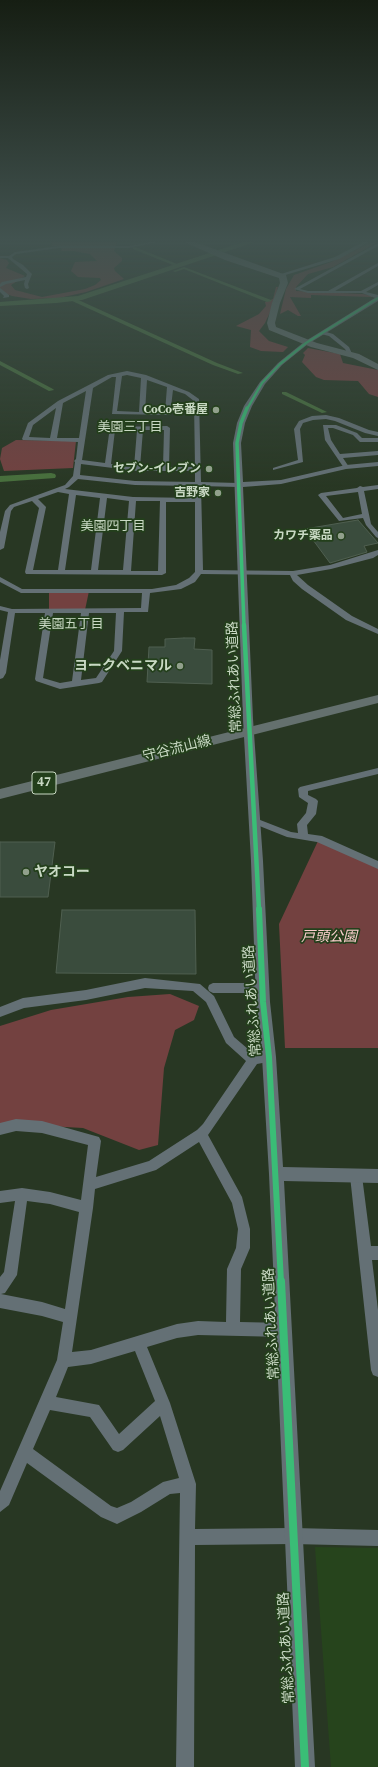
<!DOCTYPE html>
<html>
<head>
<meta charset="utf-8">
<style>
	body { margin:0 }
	canvas { display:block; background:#283723 }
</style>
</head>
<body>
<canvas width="378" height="1767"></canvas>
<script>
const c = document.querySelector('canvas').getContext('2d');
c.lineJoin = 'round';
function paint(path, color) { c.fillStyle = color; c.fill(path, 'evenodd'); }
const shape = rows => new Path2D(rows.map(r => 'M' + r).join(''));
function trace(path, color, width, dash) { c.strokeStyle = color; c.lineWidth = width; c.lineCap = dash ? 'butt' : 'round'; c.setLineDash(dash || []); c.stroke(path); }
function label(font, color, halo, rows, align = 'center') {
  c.font = font + ' "Source Serif 4","Noto Sans JP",serif'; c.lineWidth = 3.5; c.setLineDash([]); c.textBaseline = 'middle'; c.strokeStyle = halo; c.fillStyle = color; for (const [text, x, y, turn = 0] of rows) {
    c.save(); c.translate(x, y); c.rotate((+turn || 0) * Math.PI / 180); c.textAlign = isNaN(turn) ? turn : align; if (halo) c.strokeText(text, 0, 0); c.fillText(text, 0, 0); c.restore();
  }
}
const built = shape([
	[315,1547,378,1548,378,1767,331,1767]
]);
const green = shape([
	[51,242,117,242,114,251,122,258,122,261,114,268,115,271,124,279,86,292,59,298,31,299,12,296,0,291,0,258,7,260,9,263,6,268,25,276,11,285,15,290,42,297,85,289,95,285,101,280,100,278,78,277,71,271,75,262,97,261,90,254,73,251,61,251,62,246,52,246],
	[378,242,333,267,308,274,296,287,296,291,363,294,373,296,372,297,311,295,311,298,290,297,301,316,298,316,288,310,280,314,286,289,294,275,331,262,370,243],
	[276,287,278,287,271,310,265,323,259,331,269,341,288,347,283,352,261,351,250,347,251,330,236,326,259,314,266,306,265,302,273,299],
	[308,348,340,354,343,363,378,370,378,397,369,394,358,381,324,380,316,377,302,362,305,355,303,353],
	[16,440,76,441,73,468,4,471,0,459,2,448],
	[49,591,89,591,85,610,49,611],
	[318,841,378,868,378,1048,285,1048,279,924],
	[170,994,199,1006,194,1020,175,1030,164,1068,158,1145,139,1150,83,1128,30,1125,0,1130,0,1026,51,1010,128,997]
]);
const canal = shape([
	[133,247,135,247,177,264,173,265,133,249,133,247],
	[184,267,271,300,271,301,267,302,184,269,175,272,173,271,184,267],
	[70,298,74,298,217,363,243,373,238,374,213,365,70,300,70,298],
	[0,361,53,389,54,390,49,391,0,365,0,361],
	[282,392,286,392,327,412,322,413,282,394,282,392]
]);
const river = shape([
	[243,242,255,242,82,300,56,303,0,306,0,302,78,296,243,242],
	[51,473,55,474,56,476,55,478,0,482,0,476,51,473]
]);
const building = shape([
	[358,520,378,543,364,546,367,552,330,563,305,529,358,520],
	[184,638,195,638,194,649,212,650,212,684,147,682,149,647,165,647,165,639,184,638],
	[0,842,55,842,48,897,0,897,0,842],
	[62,910,195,910,196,974,56,973,62,910]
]);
const minor = shape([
	[149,242,159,242,129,248,59,248,16,254,12,257,13,259,23,265,32,274,28,284,29,288,27,289,25,288,24,284,25,280,6,284,0,287,0,284,2,282,26,277,27,274,8,258,0,258,0,256,9,256,15,252,59,246,129,246,149,242],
	[363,242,369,242,339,259,282,276,278,275,335,257,363,242],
	[378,243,378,246,300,289,308,291,328,291,378,263,378,266,335,291,361,291,378,282,378,285,366,292,378,295,378,299,362,293,308,293,294,289,378,243],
	[0,288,9,295,9,297,3,298,4,296,0,292,0,288],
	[323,331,333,334,349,347,353,356,349,356,345,349,329,336,321,334,320,333,323,331],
	[127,371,146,375,189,392,199,399,201,482,238,483,241,485,238,487,201,486,203,570,293,571,330,565,378,550,378,555,373,558,331,569,297,575,308,585,352,616,378,629,378,634,346,620,302,589,293,581,290,575,201,574,195,582,181,589,150,593,148,612,124,612,122,651,102,682,99,683,60,689,36,681,35,679,45,613,15,613,6,673,3,678,0,679,0,660,8,612,0,610,0,606,12,609,141,608,142,593,21,593,0,582,0,577,22,589,152,589,176,585,189,578,195,572,195,502,166,502,166,573,162,575,26,574,25,572,39,508,32,501,14,507,11,511,4,548,0,550,0,532,5,511,10,505,65,485,73,476,75,462,74,461,76,459,78,442,23,440,22,439,28,423,58,401,108,375,127,371],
	[127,375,141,378,139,412,117,411,122,376,127,375],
	[112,377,116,377,112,414,170,415,173,390,185,394,194,401,195,467,169,467,170,428,167,426,110,427,105,463,82,460,93,388,112,377],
	[147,380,167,387,165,412,145,412,147,380],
	[86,391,79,438,57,438,63,403,86,391],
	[56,408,50,438,29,437,33,425,56,408],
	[115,430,137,430,134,467,111,464,115,430],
	[143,430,164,430,163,467,140,467,143,430],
	[81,464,137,471,195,471,195,482,135,481,80,475,81,464],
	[78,479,135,485,195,486,195,498,133,497,65,489,69,487,78,479],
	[58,492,69,494,58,570,33,570,46,507,38,499,58,492],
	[76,495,100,498,91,570,65,570,76,495],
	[107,498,129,501,123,570,98,570,107,498],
	[136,501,160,501,158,571,131,571,136,501],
	[53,613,81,613,72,681,60,683,43,678,53,613],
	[89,613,116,613,114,651,96,678,81,680,89,613],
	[326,415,339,418,369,430,378,432,378,436,365,433,335,421,326,419,313,420,303,423,300,429,303,462,273,470,273,468,298,460,294,429,299,421,312,416,326,415],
	[323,425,336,425,357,433,362,438,378,438,378,442,360,442,353,435,333,428,328,428,331,440,340,454,378,451,378,455,343,458,349,467,344,468,325,440,323,425],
	[378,485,378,489,364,491,371,524,378,532,378,538,376,537,366,525,363,518,339,521,318,495,321,493,357,488,360,486,363,487,378,485],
	[358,492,362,514,343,518,326,496,358,492],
	[378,768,378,774,308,791,308,795,316,799,318,801,316,814,307,825,308,834,322,836,378,861,378,869,317,842,287,837,252,823,250,821,255,818,291,832,298,833,297,824,306,813,308,803,299,797,298,789,300,787,378,768],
	[145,978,200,984,214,996,234,1037,255,1055,269,1052,273,1053,275,1057,273,1061,257,1064,208,1135,242,1197,250,1229,250,1248,241,1269,240,1322,284,1323,289,1325,291,1330,289,1335,284,1337,198,1335,177,1338,147,1347,170,1403,196,1484,195,1529,293,1528,378,1530,378,1546,293,1544,195,1545,194,1767,176,1767,180,1493,170,1494,141,1512,117,1524,101,1517,27,1463,9,1505,0,1512,0,1491,57,1360,63,1322,42,1316,0,1308,0,1277,4,1272,15,1201,0,1203,0,1191,22,1188,50,1192,81,1200,88,1145,42,1133,16,1131,0,1135,0,1123,16,1119,42,1121,99,1137,101,1141,96,1177,149,1161,197,1130,203,1124,246,1061,226,1043,206,1002,193,991,145,988,86,1000,24,1008,0,1017,0,1007,23,998,86,990,145,978],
	[199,1142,232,1203,238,1229,236,1248,227,1269,226,1322,198,1321,177,1324,91,1350,72,1352,93,1208,95,1189,156,1170,199,1142],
	[27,1201,50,1204,79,1212,65,1309,42,1302,1,1294,5,1293,17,1275,27,1201],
	[135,1351,155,1401,119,1434,99,1405,56,1397,68,1367,91,1364,135,1351],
	[50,1410,90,1417,113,1450,118,1452,123,1450,160,1416,179,1478,163,1482,131,1502,117,1508,111,1506,33,1449,50,1410],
	[213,983,263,983,267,985,268,988,267,991,263,993,213,993,209,991,208,988,209,985,213,983],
	[356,1170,360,1172,362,1176,371,1246,378,1246,378,1260,372,1260,378,1310,378,1377,373,1375,371,1370,350,1176,352,1172,356,1170]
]);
const tertiary = shape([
	[378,296,378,301,308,344,282,365,265,384,252,406,245,423,241,443,243,482,281,480,346,465,378,462,378,466,346,469,281,484,243,487,253,719,263,861,270,1002,276,1057,283,1167,378,1169,378,1183,284,1181,315,1767,295,1767,269,1174,262,1057,256,1002,251,861,243,719,233,443,237,423,244,406,260,382,278,363,304,342,378,296]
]);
const primary = shape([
	[184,242,195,242,286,275,288,283,280,303,275,323,276,327,317,343,359,354,378,364,378,370,353,358,311,347,269,330,267,323,272,303,280,283,279,278,225,260,184,242],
	[378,695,378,703,0,799,0,789,378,695]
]);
const cyclewayFar4 = shape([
	[247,409,262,383,280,364,306,343,378,298]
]);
const cyclewayFar3 = shape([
	[244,626,237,443,241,423,247,408]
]);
const cyclewayFar2 = shape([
	[244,625,259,910]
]);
const cyclewayFar1 = shape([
	[259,909,263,1002,269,1057,281,1282]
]);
const cycleway = shape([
	[281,1281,305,1767]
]);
const markers = [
	[216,410,4,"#91a08c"],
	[209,469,4,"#91a08c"],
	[218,493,4,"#91a08c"],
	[341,536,4,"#91a08c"],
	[180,666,4,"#91a08c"],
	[26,872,4,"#91a08c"]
];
const farPoinames = [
	["CoCo壱番屋",208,410],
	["セブン-イレブン",201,469],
	["吉野家",210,493],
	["カワチ薬品",333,536]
];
const farNeighbourhoodnames = [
	["美園三丁目",130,428],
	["美園四丁目",113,527],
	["美園五丁目",71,625]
];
const shields = [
	[44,783,24]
];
const shieldNames = [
	["47",44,783]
];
const poiNames = [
	["ヨークベニマル",172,666],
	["ヤオコー",34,872,"left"]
];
const streetNames = [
	["常総ふれあい道路",235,677,-92],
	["守谷流山線",177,749,-14],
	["常総ふれあい道路",253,1001,-94],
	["常総ふれあい道路",272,1324,-93],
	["常総ふれあい道路",287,1648,-93]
];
const parkNames = [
	["戸頭公園",329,937]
];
paint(built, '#26441c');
paint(green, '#734140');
paint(canal, '#48703c');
paint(river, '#48703c');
paint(building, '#3a4c3d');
trace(building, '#4f5f50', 1);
paint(minor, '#647075');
paint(tertiary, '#647075');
paint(primary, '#64706e');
trace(cyclewayFar4, '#3abd76', 2.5);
trace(cyclewayFar3, '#3abd76', 3.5);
trace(cyclewayFar2, '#3abd76', 4.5);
trace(cyclewayFar1, '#3abd76', 6);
trace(cycleway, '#3abd76', 8);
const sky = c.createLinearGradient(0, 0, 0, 489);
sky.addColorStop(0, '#161e13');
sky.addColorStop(0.49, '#425350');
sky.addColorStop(1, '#42535000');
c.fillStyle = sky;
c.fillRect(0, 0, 378, 489);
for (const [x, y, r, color] of markers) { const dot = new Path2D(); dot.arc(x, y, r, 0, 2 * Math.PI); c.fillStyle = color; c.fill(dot); trace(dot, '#233f1b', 1.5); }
label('bold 12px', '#c9d9c4', '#233f1b', farPoinames, 'right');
label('13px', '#c9d9c4', '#233f1b', farNeighbourhoodnames);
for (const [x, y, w] of shields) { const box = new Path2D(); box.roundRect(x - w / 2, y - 11, w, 22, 3); c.fillStyle = '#233f1b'; c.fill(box); trace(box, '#c9d9c4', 1); }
label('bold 13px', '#c9d9c4', null, shieldNames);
label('bold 14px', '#c9d9c4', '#233f1b', poiNames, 'right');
label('14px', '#c9d9c4', '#233f1b', streetNames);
label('italic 14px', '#fdd0cf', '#233f1b', parkNames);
</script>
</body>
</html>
